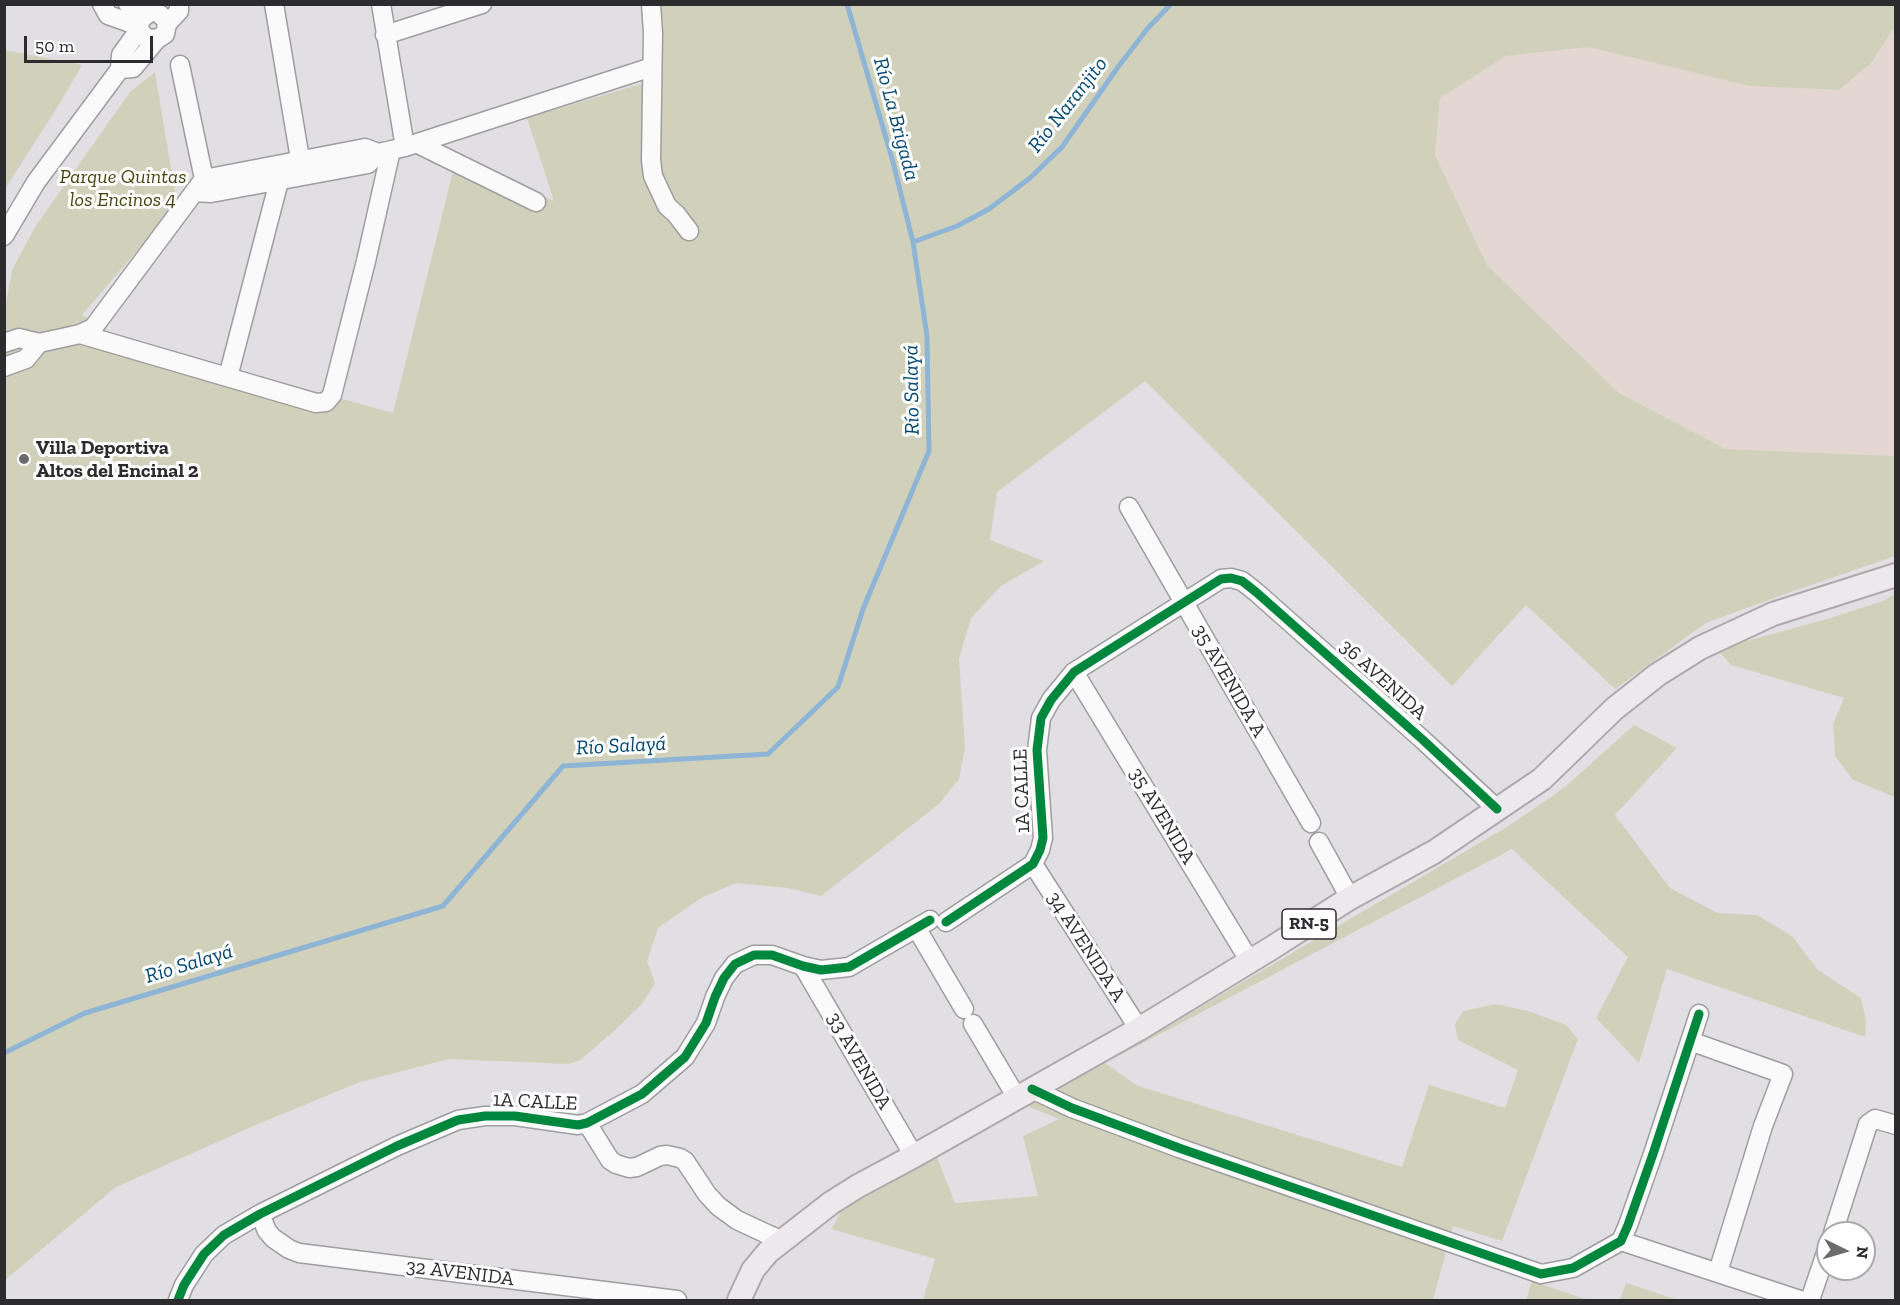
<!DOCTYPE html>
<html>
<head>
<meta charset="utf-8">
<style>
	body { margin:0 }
	#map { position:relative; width:1900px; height:1305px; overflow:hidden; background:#e1dfe3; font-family:"Zilla Slab",serif }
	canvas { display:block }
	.frame { position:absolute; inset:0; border:6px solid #2c2b2e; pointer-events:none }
	.north { position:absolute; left:1816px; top:1221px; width:60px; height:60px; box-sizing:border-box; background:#fff; border:2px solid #abaaab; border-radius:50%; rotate:95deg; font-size:16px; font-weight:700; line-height:24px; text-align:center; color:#2c2b2e }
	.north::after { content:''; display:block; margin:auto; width:21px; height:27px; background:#6b6a6d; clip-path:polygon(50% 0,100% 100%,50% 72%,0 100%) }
	.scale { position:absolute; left:24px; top:36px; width:129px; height:27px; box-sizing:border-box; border:3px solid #2c2b2e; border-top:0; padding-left:8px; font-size:18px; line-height:21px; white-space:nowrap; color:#2c2b2e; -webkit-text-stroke:4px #fff; paint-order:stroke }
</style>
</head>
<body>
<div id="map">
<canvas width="1900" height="1305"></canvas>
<div class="frame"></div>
<div class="north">N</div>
<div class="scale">50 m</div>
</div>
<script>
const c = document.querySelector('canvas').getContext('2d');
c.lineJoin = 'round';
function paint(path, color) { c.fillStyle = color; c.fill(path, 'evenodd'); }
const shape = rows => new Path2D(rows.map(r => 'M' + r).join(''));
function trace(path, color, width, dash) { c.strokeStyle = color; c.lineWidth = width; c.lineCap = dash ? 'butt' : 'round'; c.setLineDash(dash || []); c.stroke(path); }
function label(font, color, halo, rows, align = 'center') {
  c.font = font + ' "Zilla Slab",serif'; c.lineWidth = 6; c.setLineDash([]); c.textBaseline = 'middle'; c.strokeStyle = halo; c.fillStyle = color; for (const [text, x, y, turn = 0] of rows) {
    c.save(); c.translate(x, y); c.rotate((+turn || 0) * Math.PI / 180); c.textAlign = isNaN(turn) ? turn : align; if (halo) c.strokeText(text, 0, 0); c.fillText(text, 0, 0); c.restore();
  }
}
const industrial = shape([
	[1895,26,1895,456,1726,449,1619,393,1487,265,1435,155,1440,98,1506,56,1589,47,1749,86,1872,62]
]);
const green = shape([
	[649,5,1895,5,1895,26,1872,62,1839,90,1749,86,1589,47,1506,56,1440,98,1435,155,1487,265,1619,393,1726,449,1895,456,1895,556,1774,598,1706,623,1615,689,1526,605,1452,686,1145,381,997,492,990,540,1044,561,1001,586,971,618,959,659,965,749,959,779,939,804,821,896,788,888,736,883,701,898,658,928,647,961,655,983,642,1004,614,1031,580,1060,569,1064,449,1059,360,1082,258,1124,116,1187,5,1280,5,309,12,270,35,227,130,92,155,72,177,204,82,315,114,335,393,413,457,155,554,201,527,118,651,81],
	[5,50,82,65,60,103,5,189],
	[1895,594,1895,797,1853,780,1835,756,1833,724,1844,698,1731,665,1720,653,1743,642,1827,619,1883,601],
	[1634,725,1677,748,1615,815,1670,888,1718,913,1757,915,1792,936,1818,970,1861,998,1866,1020,1865,1037,1667,969,1639,1063,1596,1018,1628,957,1512,849,1105,1063,1138,1086,1402,1167,1429,1085,1505,1108,1518,1070,1458,1040,1455,1024,1463,1011,1495,1004,1528,1011,1566,1025,1578,1039,1502,1241,1453,1226,1433,1300,923,1300,935,1259,831,1229,842,1210,937,1157,955,1203,1038,1196,1023,1136,1059,1119,1025,1105,1105,1063,1510,825,1565,787],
	[1532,1281,1588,1300,1526,1300],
	[1626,1283,1678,1300,1620,1300]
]);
const stream = shape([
	[913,242,957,226,989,209,1030,178,1062,147,1118,67,1148,28,1171,4],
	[4,1053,85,1013,443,906,563,766,768,754,838,687,863,609,929,451,927,336,913,242,893,162,847,4]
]);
const minor = shape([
	[102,4,108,15,139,26],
	[128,4,147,13],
	[274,4,302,171],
	[381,4,405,147],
	[651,4,653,33,651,160,653,176,667,206,676,214,689,231],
	[167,24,179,11,179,4],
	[385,35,482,4],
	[180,65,204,179],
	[120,69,133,68,157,39,165,34,167,24,165,19,157,12,150,12,140,20,139,30,146,38,157,39],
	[120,69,121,55,139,30],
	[418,144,536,202],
	[195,192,211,193,368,164,378,153],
	[4,236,36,182,120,69],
	[80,334,316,403,326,402,332,395,366,261,391,150],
	[4,343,19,338,39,343,80,334,93,328,204,179,365,148,378,153,405,147,652,67],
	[4,367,26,359,39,343],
	[228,377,279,181],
	[1129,507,1311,823],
	[1074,672,1249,960],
	[1319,842,1350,898],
	[1033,864,1139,1029],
	[946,922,1033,864,1040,850,1043,838,1037,750,1041,718,1051,700,1074,672,1221,579,1231,578,1242,581,1256,592,1423,740,1497,809],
	[917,929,964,1009],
	[803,966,914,1156],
	[973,1024,1017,1098],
	[1690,1041,1783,1074,1763,1126,1718,1272],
	[1032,1089,1072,1108,1179,1148,1541,1274,1573,1268,1621,1241,1628,1225,1653,1154,1699,1014],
	[587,1123,610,1160,616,1164,629,1168,637,1167,660,1156,667,1155,680,1158,685,1161,707,1194,718,1206,737,1220,782,1241],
	[260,1214,267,1231,273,1238,289,1249,299,1253,677,1300],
	[1833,1233,1868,1124,1875,1119,1896,1125],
	[1621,1241,1800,1300],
	[178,1300,184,1285,204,1254,224,1235,260,1214,397,1146,458,1120,485,1116,515,1116,578,1125,587,1123,642,1094,685,1057,706,1023,715,997,724,978,735,964,754,955,772,955,803,966,821,970,849,967,930,920],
	[1810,1300,1828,1247]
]);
const major = shape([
	[739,1300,753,1270,768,1252,831,1203,858,1186,914,1156,1139,1029,1270,949,1350,898,1434,852,1542,779,1614,709,1657,675,1700,648,1773,614,1896,575]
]);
const cycleway = shape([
	[946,922,1033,864,1040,850,1043,838,1037,750,1041,718,1051,700,1074,672,1221,579,1231,578,1242,581,1256,592,1423,740,1497,809],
	[1032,1089,1072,1108,1179,1148,1541,1274,1573,1268,1621,1241,1628,1225,1653,1154,1699,1014],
	[178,1300,184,1285,204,1254,224,1235,260,1214,397,1146,458,1120,485,1116,515,1116,578,1125,587,1123,642,1094,685,1057,706,1023,715,997,724,978,735,964,754,955,772,955,803,966,821,970,849,967,930,920]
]);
const markers = [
	[24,459,6,"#6b6a6d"]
];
const shields = [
	[1309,924,54]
];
const shieldNames = [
	["RN-5",1309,924]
];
const parkNames = [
	["Parque Quintas",123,177],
	["los Encinos 4",123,200]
];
const poiNames = [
	["Villa Deportiva",36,448],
	["Altos del Encinal 2",36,471]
];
const streetNames = [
	["36 AVENIDA",1383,680,42],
	["35 AVENIDA A",1229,681,60],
	["1A CALLE",1022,791,-92],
	["35 AVENIDA",1162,816,59],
	["34 AVENIDA A",1086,947,57],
	["33 AVENIDA",859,1061,60],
	["1A CALLE",535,1102,3],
	["32 AVENIDA",460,1273,7]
];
const waterNames = [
	["Río Naranjito",1068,105,-52],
	["Río La Brigada",896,119,75],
	["Río Salayá",912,390,-91],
	["Río Salayá",621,746,-3],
	["Río Salayá",189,964,-17]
];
paint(industrial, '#e4d7d2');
paint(green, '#d1d1bb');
trace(stream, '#8eb4d6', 5);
trace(minor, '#9e9d9f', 21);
trace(major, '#b1a7af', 26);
trace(minor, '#fafafb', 18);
trace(major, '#ede8ec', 22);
trace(cycleway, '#00873e', 9);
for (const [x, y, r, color] of markers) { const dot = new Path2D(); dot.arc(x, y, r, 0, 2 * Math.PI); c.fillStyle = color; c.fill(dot); trace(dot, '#fff', 2); }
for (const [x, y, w] of shields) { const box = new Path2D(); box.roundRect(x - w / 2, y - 15, w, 30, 4.5); c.fillStyle = '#fff'; c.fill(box); trace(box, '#2c2b2e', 1.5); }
label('bold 18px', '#2c2b2e', null, shieldNames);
label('italic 20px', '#454611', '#fff', parkNames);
label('bold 20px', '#2c2b2e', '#fff', poiNames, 'left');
label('20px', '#2c2b2e', '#fff', streetNames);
label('italic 21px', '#024773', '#fff', waterNames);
</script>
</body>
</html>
